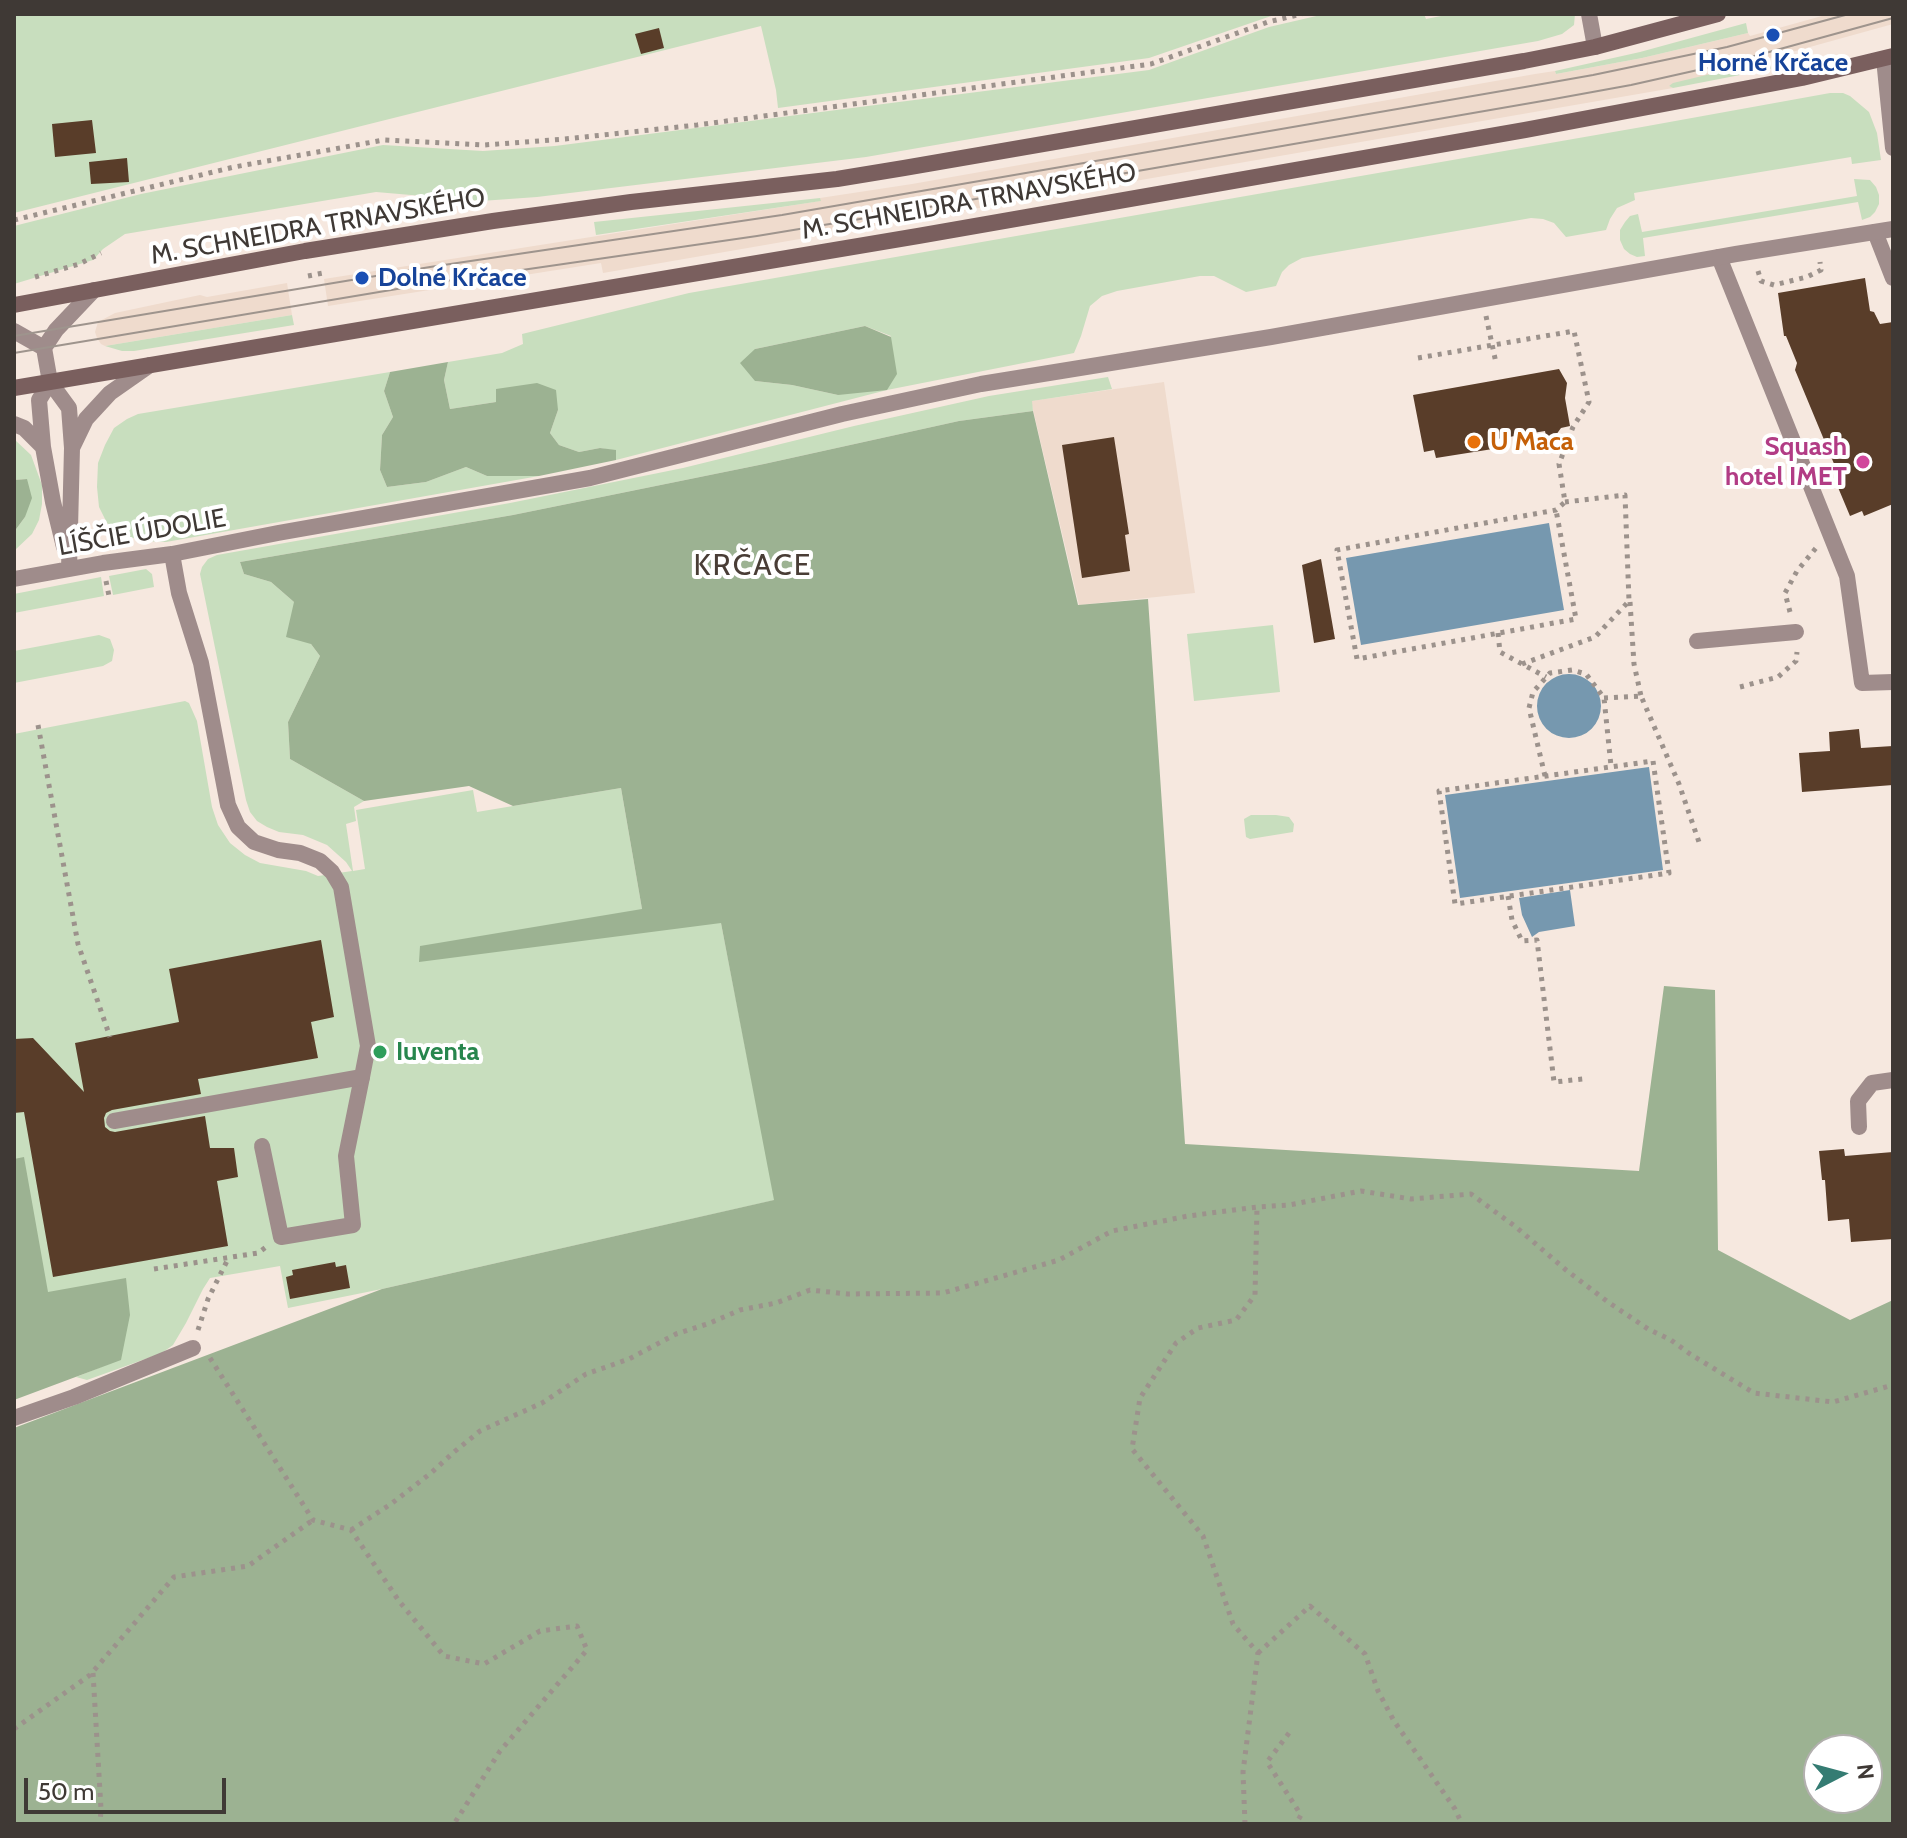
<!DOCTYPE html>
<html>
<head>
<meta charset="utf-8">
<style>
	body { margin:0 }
	#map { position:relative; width:1907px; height:1838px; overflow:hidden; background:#f6e8df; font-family:Cabin,sans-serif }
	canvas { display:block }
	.frame { position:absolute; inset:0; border:16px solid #3f3935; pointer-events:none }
	.north { position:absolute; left:1803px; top:1734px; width:80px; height:80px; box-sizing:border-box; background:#fff; border:2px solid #b2b0ae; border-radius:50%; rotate:84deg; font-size:22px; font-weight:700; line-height:32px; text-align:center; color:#3f3935 }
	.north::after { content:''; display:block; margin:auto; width:28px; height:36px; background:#357c73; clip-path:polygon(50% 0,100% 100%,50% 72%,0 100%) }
	.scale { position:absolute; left:24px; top:1778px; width:202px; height:36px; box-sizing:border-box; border:4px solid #3f3935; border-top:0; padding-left:10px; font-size:24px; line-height:28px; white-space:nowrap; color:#3f3935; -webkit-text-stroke:6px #fff; paint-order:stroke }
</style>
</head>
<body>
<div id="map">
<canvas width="1907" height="1838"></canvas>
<div class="frame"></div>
<div class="north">N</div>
<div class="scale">50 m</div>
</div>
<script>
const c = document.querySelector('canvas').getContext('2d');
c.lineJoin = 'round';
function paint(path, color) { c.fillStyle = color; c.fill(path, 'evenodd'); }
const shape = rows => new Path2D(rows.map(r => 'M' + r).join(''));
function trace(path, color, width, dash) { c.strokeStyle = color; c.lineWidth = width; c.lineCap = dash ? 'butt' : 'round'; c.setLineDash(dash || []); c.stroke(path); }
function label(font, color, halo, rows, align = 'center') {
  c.font = font + ' Cabin,sans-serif'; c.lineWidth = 8; c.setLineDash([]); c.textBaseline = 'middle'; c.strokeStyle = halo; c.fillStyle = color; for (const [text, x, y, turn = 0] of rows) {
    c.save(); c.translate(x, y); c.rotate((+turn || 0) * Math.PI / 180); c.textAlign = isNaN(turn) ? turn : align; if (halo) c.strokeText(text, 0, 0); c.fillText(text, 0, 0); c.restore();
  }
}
const built = shape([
	[1829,14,1893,14,1893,24,1669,86,1673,88,603,273,601,263,328,306,324,279,820,201,820,198,912,184,1535,74,1555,71,1556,74,1642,58,1748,33,1750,36],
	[287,283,292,315,105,346,101,344,97,338,95,332,98,322,115,313,200,295,207,297],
	[1164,382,1195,593,1079,605,1031,401]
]);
const green = shape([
	[14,14,1277,14,1149,58,778,108,776,90,761,26,14,213],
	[1325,14,1424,14,1426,19,1451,14,1575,14,1574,25,1562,34,1538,41,866,157,537,197,481,201,376,192,125,234,103,249,93,260,14,284,14,226,141,194,383,145,483,151,555,146,1149,70,1269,27],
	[1746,23,1748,33,1642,58,1556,74,1555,71,1640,52],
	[1769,60,1771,69,1673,88,1669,86,1673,83],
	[1830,93,1843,93,1850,96,1869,112,1877,133,1881,160,1852,164,1851,157,1634,193,1635,200,1617,208,1610,219,1606,230,1566,237,1554,223,1543,219,1531,218,1302,258,1289,265,1282,272,1276,286,1246,292,1214,276,1200,276,1117,291,1102,296,1090,306,1081,336,1074,353,887,390,616,460,616,451,600,448,579,452,559,445,550,433,558,410,496,390,496,402,450,409,444,380,448,362,502,353,523,344,522,334,689,293,1642,127],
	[865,326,891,336,838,395,792,385,755,381,755,349],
	[1854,179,1870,180,1876,187,1879,195,1879,204,1875,212,1870,217,1862,220,1858,202,1643,238,1645,256,1637,257,1630,254,1624,249,1620,240,1620,230,1625,222,1630,216,1638,214,1642,232,1857,196],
	[820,198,821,201,596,235,594,222],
	[292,315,294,325,134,351,122,351,105,346],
	[390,372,384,391,393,417,382,435,380,470,387,487,426,482,466,467,487,476,539,476,166,542,142,541,122,534,107,523,99,507,97,487,98,463,105,445,114,428,127,419,138,414],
	[1108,377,1112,389,1032,401,1033,411,959,421,764,464,513,515,240,562,244,574,271,582,294,602,311,644,320,656,288,722,290,759,364,801,354,807,356,821,346,824,353,871,365,869,356,810,473,790,477,812,621,788,642,909,721,923,775,1200,382,1289,288,1308,280,1266,210,1278,203,1289,186,1323,173,1345,162,1353,87,1380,76,1377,121,1359,42,1308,14,1173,14,734,185,701,189,703,197,721,212,807,218,825,230,843,245,855,260,863,306,871,318,876,352,871,346,862,327,845,303,835,279,832,267,827,257,821,250,812,246,800,200,574,202,567,208,559,217,555,510,503,683,468,854,426,989,396],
	[14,439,31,455,42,485,42,504,39,520,32,534,14,551,14,532,25,517,27,479,14,480],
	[146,569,152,574,154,587,113,595,109,576],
	[101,577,104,596,14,613,14,594],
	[1273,625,1280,692,1194,701,1187,634],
	[99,635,110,639,114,650,112,661,103,666,14,683,14,651],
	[1251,815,1276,815,1289,817,1294,824,1293,832,1250,839,1246,837,1244,819]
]);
const forest = shape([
	[865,326,891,337,897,374,887,390,838,395,792,385,755,381,740,363,755,349],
	[448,362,444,380,450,409,496,402,496,389,537,383,556,390,558,410,550,433,559,445,579,452,600,448,616,450,616,460,539,476,487,476,466,467,426,482,387,487,380,470,382,435,393,417,384,391,390,372],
	[1033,411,1078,605,1148,599,1185,1144,1639,1171,1664,986,1715,990,1718,1250,1850,1320,1893,1300,1893,1824,14,1824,14,1428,382,1289,774,1200,721,923,419,962,420,946,642,909,621,788,513,806,469,786,364,801,290,759,288,722,320,656,311,644,286,637,294,602,271,582,244,574,240,562,513,515,764,464,959,421],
	[1819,1750,1867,1750,1867,1798,1819,1798],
	[27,479,32,498,25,517,14,532,14,480],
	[24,1157,48,1292,126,1278,130,1315,121,1360,14,1400,14,1159]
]);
const water = shape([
	[1549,523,1564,610,1361,645,1346,558],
	'1537 706a32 32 0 1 1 64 0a32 32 0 1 1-64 0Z',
	[1649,767,1663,870,1460,898,1445,795],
	[1570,890,1575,926,1539,932,1532,937,1522,915,1519,898]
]);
const building = shape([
	[659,28,664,48,641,54,635,34],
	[92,120,96,153,55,157,52,124],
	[127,158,129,182,91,184,89,162],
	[1865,278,1870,311,1874,312,1880,324,1893,322,1893,504,1864,516,1862,511,1850,516,1837,485,1842,483,1795,370,1797,363,1786,336,1784,336,1778,293],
	[1559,369,1567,383,1565,398,1570,426,1561,428,1548,446,1545,431,1497,439,1499,448,1436,458,1434,450,1424,452,1413,395],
	[1114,437,1129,534,1125,535,1130,571,1082,578,1062,445],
	[1321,559,1335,639,1314,643,1302,565],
	[1859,729,1861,748,1893,746,1893,785,1802,792,1799,753,1830,751,1829,732],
	[321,940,334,1017,311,1022,318,1058,198,1079,201,1094,112,1110,106,1113,104,1118,105,1127,110,1131,115,1132,205,1116,210,1148,234,1148,238,1177,217,1181,228,1246,53,1277,24,1112,14,1113,14,1039,33,1038,84,1092,75,1043,179,1022,169,969],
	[1844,1149,1845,1156,1893,1152,1893,1239,1851,1242,1849,1219,1828,1221,1825,1180,1822,1180,1819,1151],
	[335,1262,336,1267,346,1265,350,1288,290,1299,286,1277,293,1275,292,1270]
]);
const path = shape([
	[14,220,234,167,384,140,484,145,565,139,697,125,1151,64,1268,22,1302,14],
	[1758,271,1761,281,1774,285,1807,277,1821,270,1820,262],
	[308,276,323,273],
	[35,277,79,264,101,253],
	[1486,316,1496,363],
	[1418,358,1574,331,1589,402,1573,427,1559,464,1565,502,1556,510,1337,550,1357,659,1576,619,1556,510],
	[106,581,109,596],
	[1630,602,1634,664,1641,696],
	[1790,612,1785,593,1797,571,1816,548],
	[1498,633,1500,652,1546,677],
	[1522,664,1595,637,1629,601,1625,495,1565,502],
	[1740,687,1778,677,1796,661,1797,652],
	[1604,698,1641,696,1679,784,1700,845],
	[38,725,78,944,110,1037],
	[1653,761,1669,873,1455,904,1439,791,1653,761],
	[1545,776,1529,708,1533,692,1550,673,1572,670,1586,674,1604,698,1611,766],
	[1508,896,1512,920,1522,941,1537,940,1554,1082,1583,1079],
	[154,1269,258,1253,266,1247],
	[198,1330,208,1299,229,1257],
	[210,1358,313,1520,351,1530,399,1601,444,1656,484,1664,540,1631,577,1626,587,1650,500,1751,454,1824],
	[351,1530,391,1504,431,1473,454,1452,480,1431,542,1403,586,1374,629,1359,676,1334,710,1323,740,1310,776,1303,810,1290,848,1294,943,1293,1059,1260,1112,1231,1188,1216,1257,1207,1289,1205,1361,1191,1411,1199,1471,1194,1516,1227,1566,1270,1608,1302,1648,1329,1671,1340,1690,1354,1754,1393,1833,1402,1893,1385],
	[1258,1653,1310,1606,1365,1654,1378,1691,1394,1721,1455,1809,1462,1824],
	[93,1673,101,1809,100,1824],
	[14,1729,90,1675,174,1577,248,1566,313,1520],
	[1289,1733,1267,1762,1301,1815,1296,1824],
	[1245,1824,1243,1772,1258,1653,1233,1624,1203,1536,1132,1449,1140,1398,1176,1343,1198,1328,1236,1320,1255,1295,1257,1207]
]);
const lane = shape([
	[1589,14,1595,47],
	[1875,232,1893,278],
	[1719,257,1847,576,1862,683,1893,682],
	[1697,641,1796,632],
	[1859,1127,1858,1101,1872,1083,1893,1080],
	[262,1146,281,1237,353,1225,346,1156,362,1077]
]);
const street = shape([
	[1884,59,1893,148],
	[14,331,44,348],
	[50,382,39,400,43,447,53,502,64,547],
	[14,424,24,428,43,447],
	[73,446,86,419,110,393,150,365],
	[69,569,72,448,69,408,50,382,44,348,56,330,94,290],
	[14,579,103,563,172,554,278,533,590,478,842,414,981,384,1271,337,1736,254,1893,229],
	[114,1121,362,1077,368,1046,341,887,332,872,320,861,300,853,278,850,254,842,238,827,228,805,201,663,179,593,172,554],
	[14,1418,74,1397,193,1348]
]);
const secondary = shape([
	[14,305,305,251,493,221,631,202,837,179,904,168,1524,61,1595,47,1718,14],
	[14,388,918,236,1525,130,1802,78,1893,56]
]);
const tram = shape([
	[14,336,430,267,782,215,1525,87,1593,75,1727,47,1849,14],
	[14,353,439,282,757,236,860,219,1554,99,1631,85,1729,63,1893,18]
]);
const markers = [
	[1773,35,8,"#1a4fb4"],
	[362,278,8,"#1a4fb4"],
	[1474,442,8,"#e8710a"],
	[1863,462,8,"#d1479c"],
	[380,1052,8,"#2e9e5b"]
];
const transitNames = [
	["Horné Krčace",1773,63],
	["Dolné Krčace",378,278,"left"]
];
const streetNames = [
	["M. SCHNEIDRA TRNAVSKÉHO",969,202,-10],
	["M. SCHNEIDRA TRNAVSKÉHO",318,227,-10],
	["LÍŠČIE ÚDOLIE",142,533,-10]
];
const foodNames = [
	["U Maca",1490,442]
];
const hotelNames = [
	["Squash",1847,447],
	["hotel IMET",1847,477]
];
const leisureNames = [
	["Iuventa",396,1052]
];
const quarterNames = [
	["KRČACE",753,566]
];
paint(built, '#efdbcd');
paint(green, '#c8debe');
paint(forest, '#9cb292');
paint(water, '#7698af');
paint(building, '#593d29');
trace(path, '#9c928c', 5, [4, 6]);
trace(lane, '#9f8c8b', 16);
trace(street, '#9f8c8b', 16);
trace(secondary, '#7a5f5e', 16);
trace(tram, '#9e948d', 2);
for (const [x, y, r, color] of markers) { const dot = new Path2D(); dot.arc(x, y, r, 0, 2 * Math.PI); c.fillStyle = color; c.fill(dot); trace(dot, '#fff', 3); }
label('bold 26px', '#164399', '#fff', transitNames);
label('26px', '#3f3935', '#fff', streetNames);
label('bold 26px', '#c56008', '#fff', foodNames, 'left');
label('bold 26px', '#b23c85', '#fff', hotelNames, 'right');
label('bold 26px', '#27864d', '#fff', leisureNames, 'left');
c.letterSpacing = '2px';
label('30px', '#493d36', '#fff', quarterNames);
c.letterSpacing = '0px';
</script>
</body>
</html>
